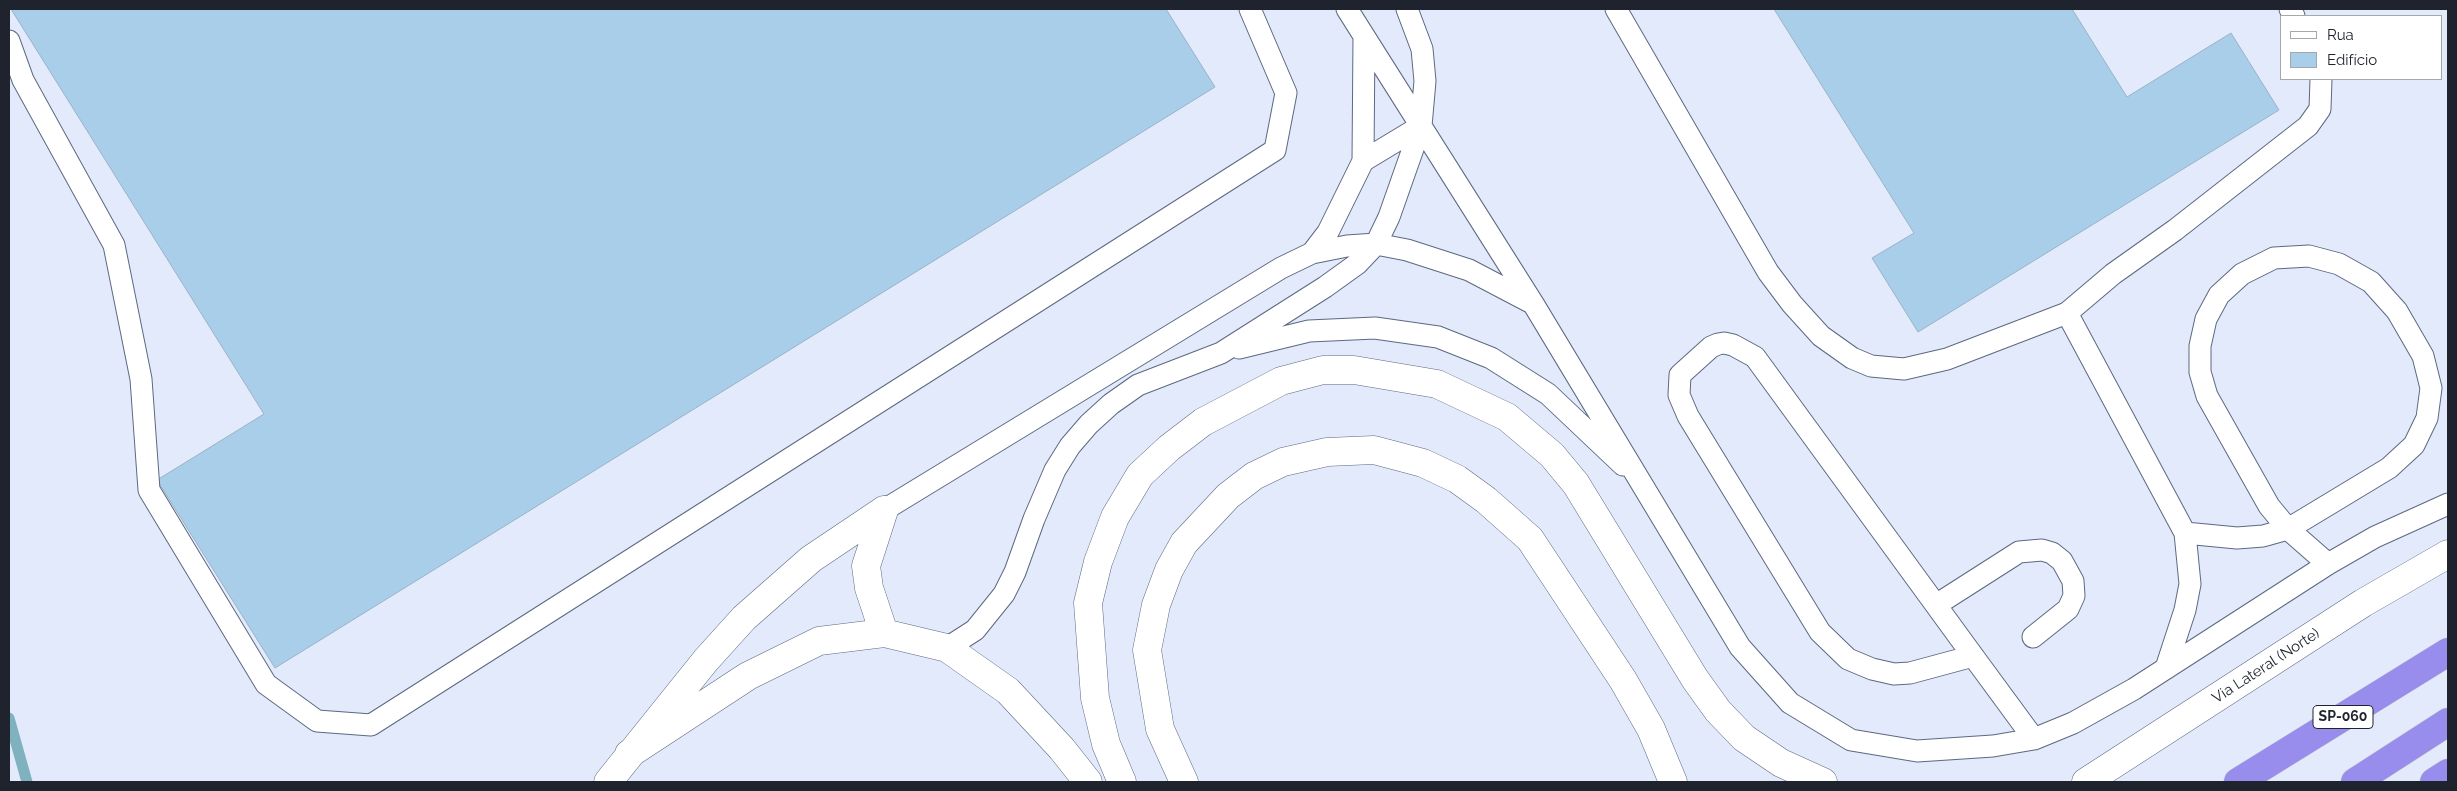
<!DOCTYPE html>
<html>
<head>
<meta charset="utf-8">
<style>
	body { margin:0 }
	#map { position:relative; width:2457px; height:791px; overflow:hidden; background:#e2eafb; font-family:Raleway,sans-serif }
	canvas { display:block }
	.frame { position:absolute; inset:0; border:10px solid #1e232d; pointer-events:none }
	.legend { position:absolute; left:2280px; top:15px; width:162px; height:65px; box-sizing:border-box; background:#fff; border:1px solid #a5a7ab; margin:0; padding:6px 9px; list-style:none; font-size:15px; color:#1e232d }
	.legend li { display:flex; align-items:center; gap:10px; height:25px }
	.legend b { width:25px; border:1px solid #a5a7ab }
</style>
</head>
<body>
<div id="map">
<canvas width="2457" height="791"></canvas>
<div class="frame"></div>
<ul class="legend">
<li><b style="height:6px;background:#fff"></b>Rua</li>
<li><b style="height:14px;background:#a9cee9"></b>Edifício</li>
</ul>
</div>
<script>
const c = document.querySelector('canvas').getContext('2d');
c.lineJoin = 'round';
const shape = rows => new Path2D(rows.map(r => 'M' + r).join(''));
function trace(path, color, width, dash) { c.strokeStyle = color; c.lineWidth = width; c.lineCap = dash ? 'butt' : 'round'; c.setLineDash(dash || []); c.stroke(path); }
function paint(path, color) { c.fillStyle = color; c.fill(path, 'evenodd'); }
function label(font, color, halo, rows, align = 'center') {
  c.font = font + ' Raleway,sans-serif'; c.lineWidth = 4.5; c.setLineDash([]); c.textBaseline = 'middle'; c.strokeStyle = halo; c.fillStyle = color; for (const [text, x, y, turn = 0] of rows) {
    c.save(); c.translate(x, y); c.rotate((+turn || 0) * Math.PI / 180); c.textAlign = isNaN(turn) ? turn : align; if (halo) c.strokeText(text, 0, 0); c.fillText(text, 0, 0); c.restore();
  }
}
const stream = shape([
	[9,718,27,782]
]);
const building = shape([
	[11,9,1166,9,1215,87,275,668,157,480,264,414,11,9],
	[1774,9,2072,9,2127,97,2231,33,2279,110,1918,332,1872,258,1914,233,1774,9]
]);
const service = shape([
	[1347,9,1534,305,1740,647,1790,703,1851,740,1917,751,1993,746,2034,739,2073,723,2134,689,2328,564,2375,537,2448,504],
	[1616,9,1768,272,1792,304,1821,336,1852,358,1871,366,1904,369,1947,359,2067,313],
	[2290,9,2294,16],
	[9,41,23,80,114,245,141,379,149,490,266,684,317,721,371,725,1275,150,1286,93,1250,9],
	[1363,161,1364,36],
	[1312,253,1328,232,1363,161,1421,126],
	[1239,348,1309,331,1375,328,1438,337,1491,358,1548,394,1623,465],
	[884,510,1281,268,1312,253,1347,246,1376,244,1407,250,1469,270,1532,303],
	[2185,533,2237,538,2263,536,2288,529,2389,468,2414,445,2427,418,2431,388,2423,356,2397,311,2371,282,2339,264,2309,256,2274,258,2242,274,2219,295,2206,319,2200,346,2200,372,2207,396,2269,506,2288,529,2328,564],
	[1936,605,2019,552,2042,550,2052,553,2062,561,2073,581,2074,596,2068,609,2033,637],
	[947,648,975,630,1004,594,1015,572,1034,519,1055,470,1070,446,1089,424,1111,404,1138,385,1221,353,1325,287,1357,264,1376,244,1389,217,1421,126,1425,81,1422,49,1407,9],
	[1973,656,1910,673,1894,674,1872,669,1848,659,1820,632,1688,416,1679,395,1680,375,1711,347,1718,344,1724,343,1733,345,1755,357,1973,656,2034,739],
	[2166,668,2185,610,2190,584,2185,533,2067,313,2113,274,2175,230,2308,126,2320,109,2321,79]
]);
const secondary = shape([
	[884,633,869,588,866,566,884,510],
	[629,754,748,676,819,641,884,633,947,648,1008,691,1062,749,1088,782],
	[608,782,706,660,744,618,811,559,884,510],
	[1122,782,1106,744,1095,698,1088,603,1098,562,1115,517,1140,475,1169,448,1203,422,1281,381,1323,370,1354,370,1437,384,1507,417,1552,455,1576,484,1695,679,1718,711,1744,738,1781,763,1823,782],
	[1184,782,1160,729,1147,650,1156,605,1169,570,1184,543,1228,496,1254,476,1283,462,1327,452,1374,450,1423,463,1457,479,1486,500,1530,539,1623,680,1651,729,1673,782],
	[2086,782,2363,603,2448,554]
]);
const motorway = shape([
	[2238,782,2448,652],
	[2355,782,2448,722],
	[2434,782,2448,773]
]);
const shields = [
	[2343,717,60]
];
const shieldNames = [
	["SP-060",2343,717]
];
const streetNames = [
	["Via Lateral (Norte)",2266,666,-33]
];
trace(stream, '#80b1be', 11);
paint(building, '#a9cee9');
trace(building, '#99b2c5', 1);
trace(service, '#5d6980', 23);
trace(secondary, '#5d6980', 29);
trace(motorway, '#cecfd1', 29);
trace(service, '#fff', 21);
trace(secondary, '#fff', 28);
trace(motorway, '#988cec', 28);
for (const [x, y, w] of shields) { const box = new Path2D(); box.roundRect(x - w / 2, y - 11.5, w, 23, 4); c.fillStyle = '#fff'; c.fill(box); trace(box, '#1e232d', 1); }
label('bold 14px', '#1e232d', null, shieldNames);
label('15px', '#1e232d', '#fff', streetNames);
</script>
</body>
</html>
